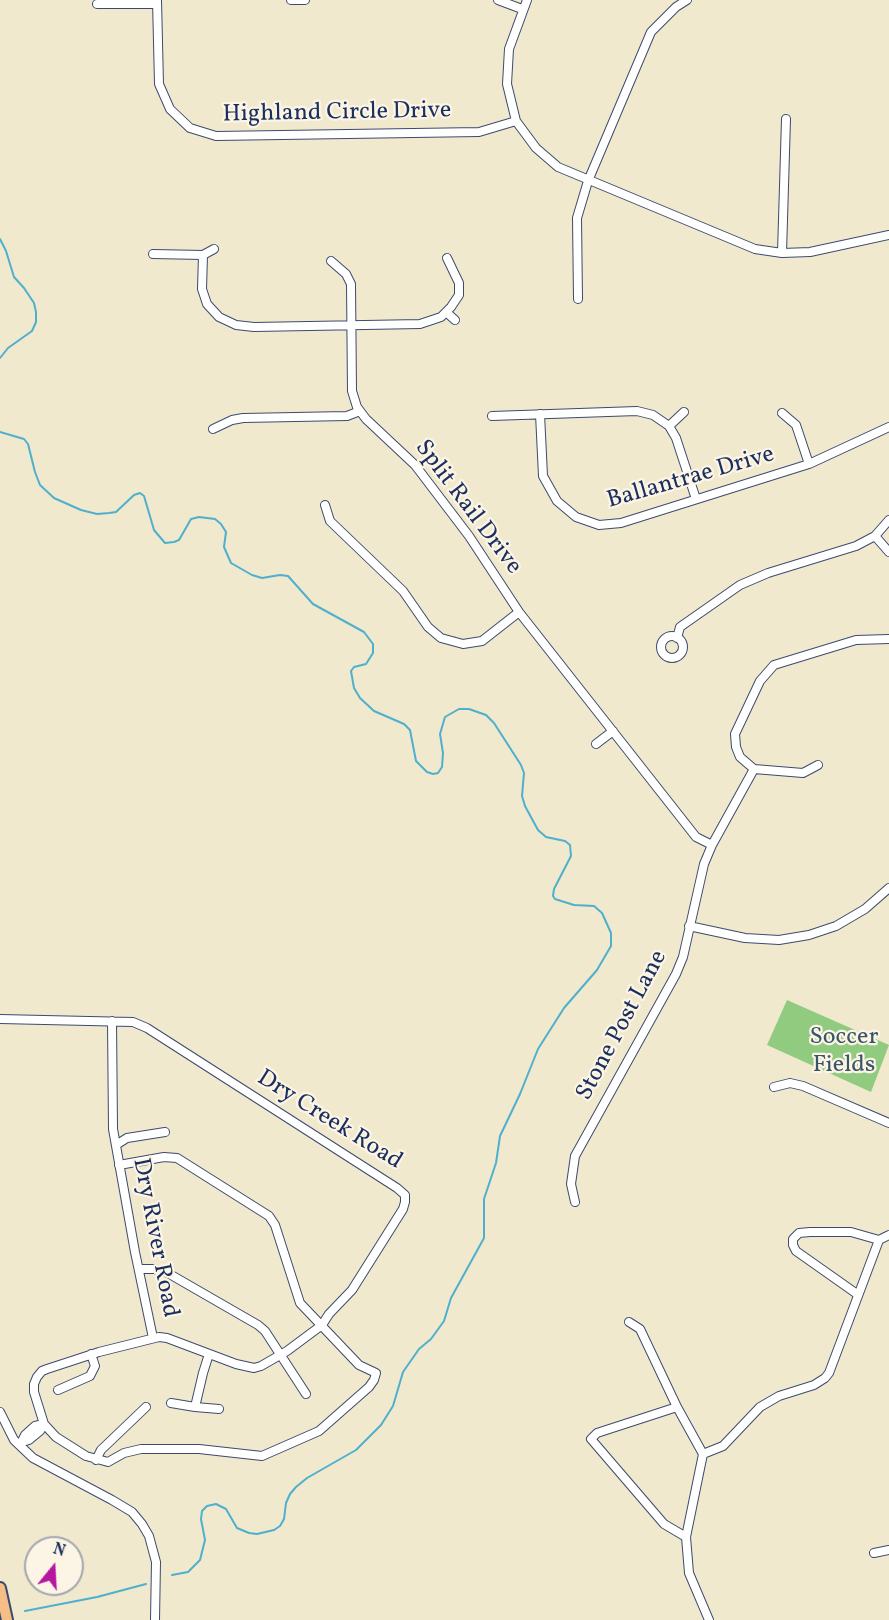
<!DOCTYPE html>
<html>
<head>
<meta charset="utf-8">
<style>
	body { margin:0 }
	#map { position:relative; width:889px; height:1620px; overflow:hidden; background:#f0e9ce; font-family:Vollkorn,serif }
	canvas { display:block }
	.north { position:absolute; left:24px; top:1536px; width:60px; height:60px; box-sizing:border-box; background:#fcf5e5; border:2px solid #a2a6af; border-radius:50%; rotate:18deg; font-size:16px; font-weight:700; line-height:24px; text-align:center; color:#1b2f5e }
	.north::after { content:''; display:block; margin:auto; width:21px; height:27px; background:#b5179e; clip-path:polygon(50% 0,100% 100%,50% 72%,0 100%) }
</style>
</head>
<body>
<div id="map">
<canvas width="889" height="1620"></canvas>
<div class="north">N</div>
</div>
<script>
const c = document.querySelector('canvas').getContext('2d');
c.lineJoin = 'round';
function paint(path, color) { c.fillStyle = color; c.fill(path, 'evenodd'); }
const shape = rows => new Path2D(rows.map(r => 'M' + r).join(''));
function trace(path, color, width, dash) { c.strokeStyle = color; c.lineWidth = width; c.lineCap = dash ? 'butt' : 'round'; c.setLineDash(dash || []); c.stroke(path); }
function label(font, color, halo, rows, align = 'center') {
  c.font = font + ' Vollkorn,serif'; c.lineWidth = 4.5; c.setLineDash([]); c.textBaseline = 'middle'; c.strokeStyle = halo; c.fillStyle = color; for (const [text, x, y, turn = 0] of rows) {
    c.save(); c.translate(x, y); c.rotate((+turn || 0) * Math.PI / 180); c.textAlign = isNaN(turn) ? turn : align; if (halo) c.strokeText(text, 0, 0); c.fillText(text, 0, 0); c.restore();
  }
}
const green = shape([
	[787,1000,889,1045,871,1092,767,1045]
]);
const stream = shape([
	[0,239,6,251,14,277,24,288,34,303,36,312,36,322,32,331,8,348,0,358],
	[0,432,24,439,28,444,35,472,40,485,54,498,81,510,97,514,109,513,116,512,134,495,140,493,144,496,154,530,165,543,174,542,179,540,191,519,199,517,215,519,221,524,226,532,224,547,231,563,252,575,262,578,280,575,288,576,313,604,364,632,373,644,373,653,366,664,354,667,351,671,354,688,360,698,374,711,404,724,410,730,416,761,427,772,433,774,438,773,442,767,443,753,440,734,445,717,459,709,469,709,486,715,494,723,521,765,524,773,522,796,525,806,538,830,546,837,565,841,570,845,571,856,554,889,553,896,555,899,574,905,594,906,602,913,611,933,611,946,597,970,564,1008,538,1049,520,1094,500,1136,496,1163,484,1199,484,1238,451,1298,444,1321,431,1339,419,1349,403,1372,393,1406,381,1425,356,1450,307,1478,296,1487,290,1494,286,1503,284,1519,280,1526,274,1530,257,1534,249,1533,237,1528,226,1509,216,1504,207,1506,202,1511,201,1519,205,1540,200,1560,188,1572,172,1575],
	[25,1611,97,1597,146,1584]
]);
const minor = shape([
	[157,0,159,84,170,109,190,128,216,136,479,132,516,121],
	[291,0,305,0],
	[498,0,522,9],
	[527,0,509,49,507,84,516,121,536,148,558,167,755,249,782,253,810,252,889,235],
	[97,4,157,4],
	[782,253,786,119],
	[153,254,203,255,202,289,207,304,219,317,236,325,254,327,420,324,441,317,451,307,459,295,459,283,447,258],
	[203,255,214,249],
	[331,261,346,274,351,284,352,391,357,407,366,419,415,465,469,536,519,612,696,837,712,845],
	[578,299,577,218,588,181,651,32,676,7,687,0],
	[446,312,455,320],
	[782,413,796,425,809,464],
	[540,414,543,476,557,501,576,517,599,525,621,523,809,464,889,427],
	[492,416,637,411,653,415,669,426,676,438,696,499],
	[669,426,684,412],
	[213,429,232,420,243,418,347,416,360,411],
	[325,505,330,521,403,591,428,627,441,638,463,644,482,641,519,612],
	[875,536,889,552],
	'661 647a11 11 0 1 1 22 0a11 11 0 1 1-22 0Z',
	[677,638,680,627,740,585,768,573,856,546,875,536,889,520],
	[596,744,613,731],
	[818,765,803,773,754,769,740,757,736,747,735,734,760,681,774,665,856,640,889,639],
	[689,926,745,938,779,940,809,935,836,926,865,909,889,888],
	[0,1019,133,1022,147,1028,397,1188,405,1195,405,1202,403,1209,352,1290,329,1314,322,1325,287,1351,261,1366,254,1368,236,1364,167,1338,159,1337,99,1352,47,1369,42,1371,37,1377,34,1384,34,1392,44,1424,35,1426,25,1435,22,1441],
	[112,1021,113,1129,135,1252,153,1338],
	[774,1087,790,1083,803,1086,889,1123],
	[116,1145,127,1138,165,1132],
	[575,1202,571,1184,575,1156,676,974,683,957,704,864,712,845,754,769],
	[139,1269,154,1269,166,1272,258,1325,265,1331,306,1394],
	[857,1294,796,1251,793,1245,793,1239,799,1233,810,1232,851,1232,879,1240],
	[629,1322,640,1329,677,1407],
	[58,1390,90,1376,95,1366,91,1354],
	[171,1403,195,1407,203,1373,209,1354],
	[195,1407,219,1409],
	[0,1412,14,1440,33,1458,112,1500,132,1512,142,1524,149,1536,156,1562,155,1620],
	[19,1443,29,1440,40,1431,44,1424,56,1437,86,1456,108,1462,124,1453,141,1449,199,1449,262,1456,319,1431,369,1387,374,1380,376,1373,359,1365,300,1303,275,1225,269,1216,177,1158,164,1157,119,1165],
	[703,1454,723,1446,760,1407,779,1396,814,1385,825,1378,829,1373,879,1240,889,1235],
	[703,1454,686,1537,689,1573,709,1620],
	[96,1460,101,1450,146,1407],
	[686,1537,664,1524,591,1439,597,1433,677,1407,703,1454],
	[874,1553,889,1550]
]);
const highway = shape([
	[0,1588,7,1620]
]);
const streetNames = [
	["Highland Circle Drive",337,114,-1],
	["Ballantrae Drive",691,479,-16],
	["Split Rail Drive",467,508,53],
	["Stone Post Lane",623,1026,-62],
	["Dry Creek Road",329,1121,32],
	["Dry River Road",154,1238,79]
];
const parkNames = [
	["Soccer",844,1039],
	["Fields",844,1067]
];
paint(green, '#90cb80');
trace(stream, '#4eb0cd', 2);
trace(minor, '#3b4b6f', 10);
trace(highway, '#3b4b6f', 14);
trace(minor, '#fff', 8);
trace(highway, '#f6be87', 10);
label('24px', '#1b2f5e', '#fcf5e5', streetNames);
label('24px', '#385666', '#fcf5e5', parkNames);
</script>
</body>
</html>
